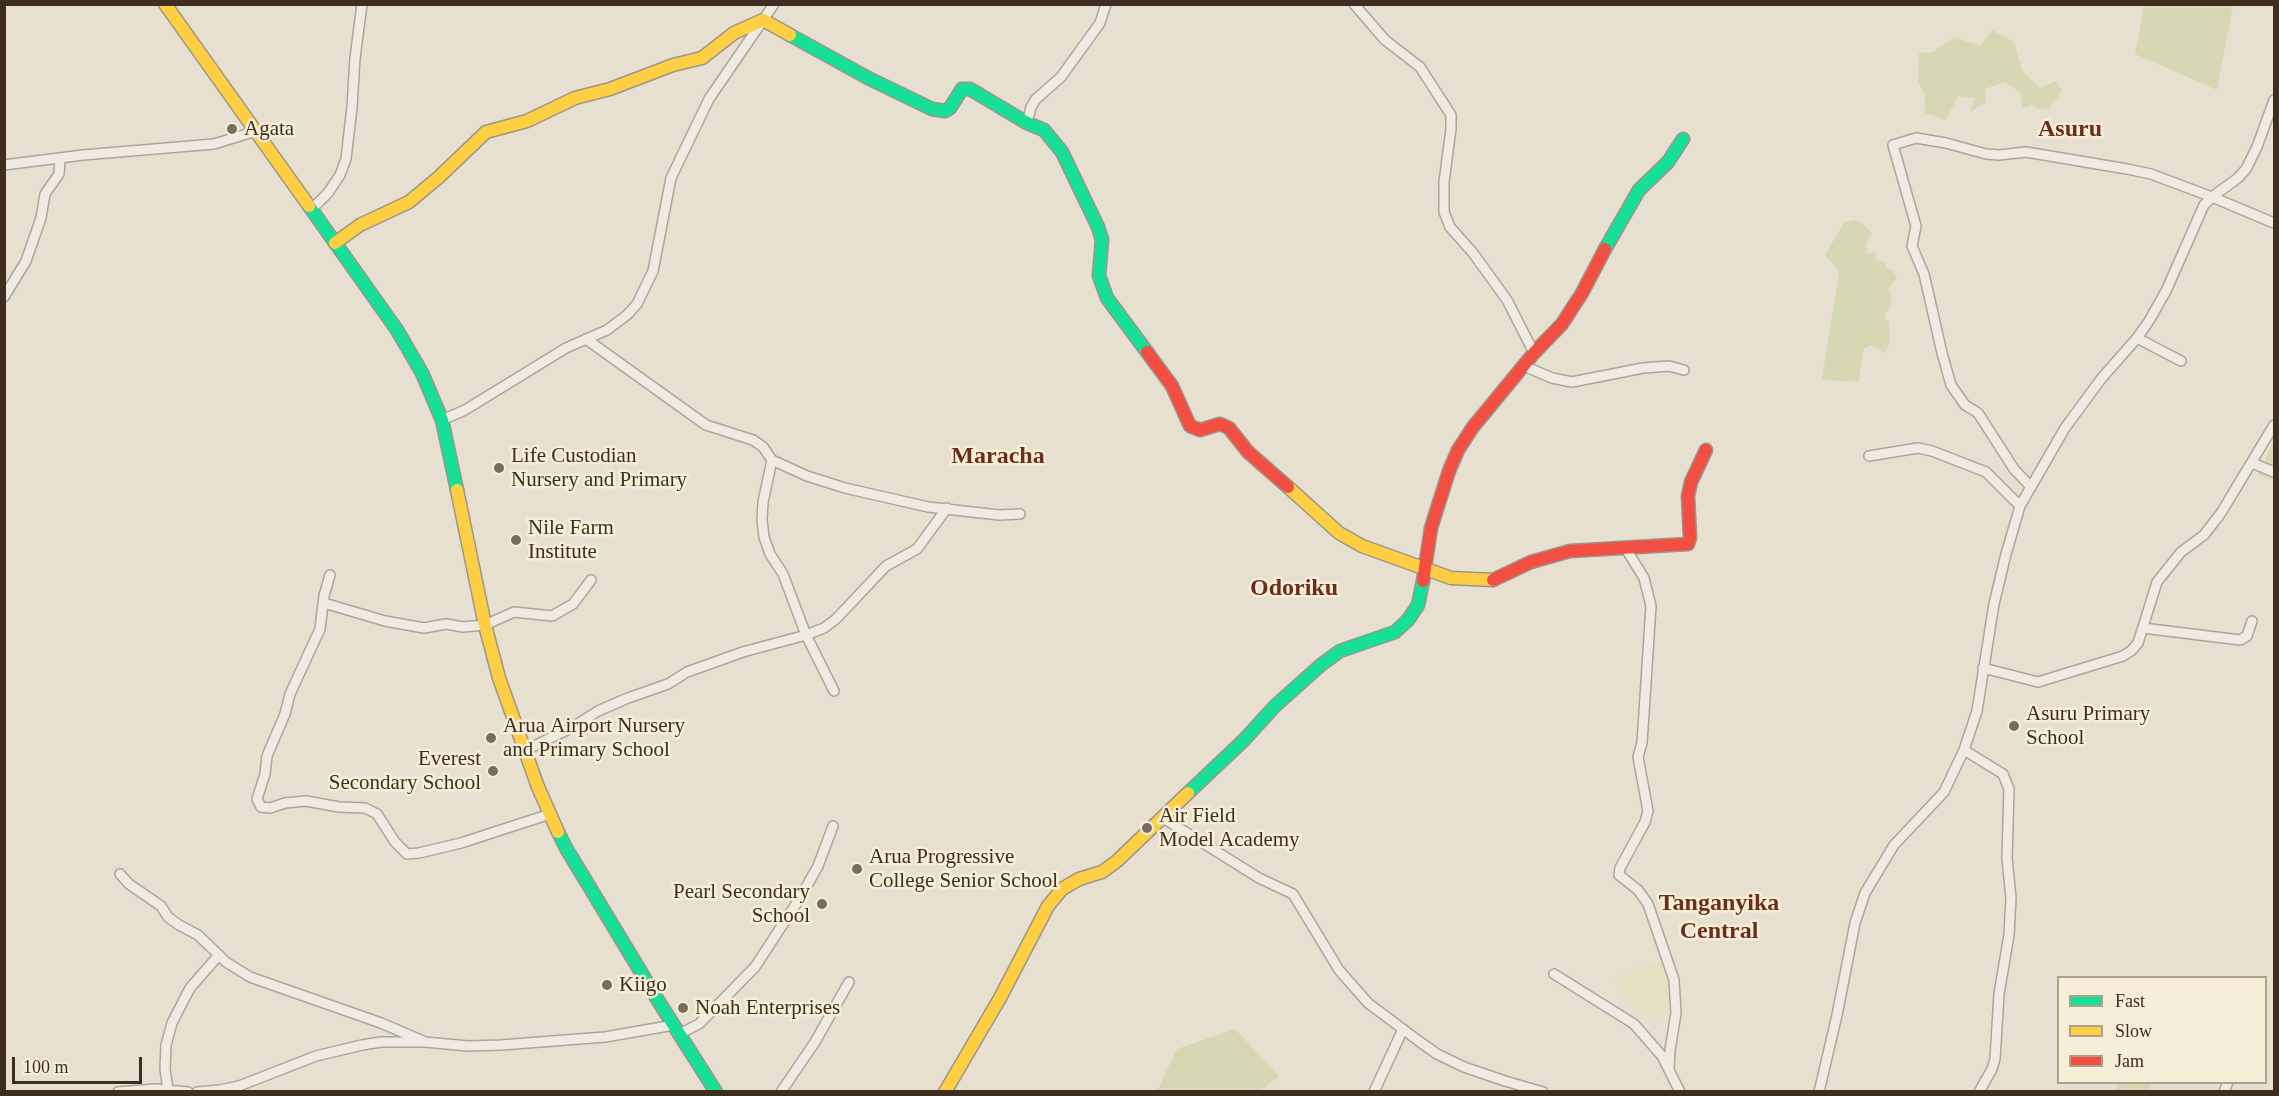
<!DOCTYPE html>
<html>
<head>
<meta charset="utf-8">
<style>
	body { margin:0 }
	#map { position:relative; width:2279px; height:1096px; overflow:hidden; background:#e7e0d1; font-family:"Times New Roman",serif }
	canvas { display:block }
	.frame { position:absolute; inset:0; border:6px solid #3d2e20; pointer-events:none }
	.legend { position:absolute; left:2057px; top:976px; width:210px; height:108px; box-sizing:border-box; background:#f7eed8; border:2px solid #ada18e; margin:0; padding:8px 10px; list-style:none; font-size:18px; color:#3d2e20 }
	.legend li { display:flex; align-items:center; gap:12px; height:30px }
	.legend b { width:30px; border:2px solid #ada18e }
	.scale { position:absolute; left:12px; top:1057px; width:130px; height:27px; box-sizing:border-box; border:3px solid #3d2e20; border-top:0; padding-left:8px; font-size:18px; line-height:21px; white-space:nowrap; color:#3d2e20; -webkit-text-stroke:4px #f7eed8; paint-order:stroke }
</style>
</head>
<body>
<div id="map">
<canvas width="2279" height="1096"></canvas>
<div class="frame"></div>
<ul class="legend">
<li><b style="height:8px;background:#16e098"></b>Fast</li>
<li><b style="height:8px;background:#ffcf43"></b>Slow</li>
<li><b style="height:8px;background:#f24e42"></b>Jam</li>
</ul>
<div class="scale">100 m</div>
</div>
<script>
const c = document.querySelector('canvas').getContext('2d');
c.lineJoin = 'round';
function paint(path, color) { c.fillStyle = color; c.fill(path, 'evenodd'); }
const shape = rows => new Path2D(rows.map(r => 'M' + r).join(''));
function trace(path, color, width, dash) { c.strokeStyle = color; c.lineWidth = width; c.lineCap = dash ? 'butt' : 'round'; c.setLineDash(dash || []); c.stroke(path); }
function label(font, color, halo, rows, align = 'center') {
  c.font = font + ' "Times New Roman",serif'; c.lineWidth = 5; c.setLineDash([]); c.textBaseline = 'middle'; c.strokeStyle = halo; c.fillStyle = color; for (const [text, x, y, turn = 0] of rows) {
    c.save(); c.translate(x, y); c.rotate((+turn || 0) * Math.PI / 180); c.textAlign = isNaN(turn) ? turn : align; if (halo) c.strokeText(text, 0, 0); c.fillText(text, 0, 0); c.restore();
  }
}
const farmland = shape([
	[1664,962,1674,995,1659,1019,1646,1014,1631,1004,1615,981,1628,971,1637,967]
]);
const green = shape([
	[2144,5,2233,5,2217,90,2135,54],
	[1992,30,2014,42,2023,72,2040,88,2056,81,2062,91,2048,110,2036,108,2032,104,2027,108,2022,106,2020,92,2004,82,1985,89,1986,102,1970,112,1975,98,1958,96,1946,120,1925,113,1924,92,1918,83,1919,53,1933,52,1954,37,1980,46],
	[1853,220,1860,221,1872,233,1866,245,1867,254,1875,251,1877,261,1884,261,1886,267,1892,270,1897,277,1887,291,1892,294,1890,308,1886,312,1885,320,1889,322,1890,340,1885,353,1871,345,1863,350,1859,382,1822,380,1839,272,1825,255,1843,224],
	[2274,441,2274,480,2258,475],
	[1235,1029,1279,1076,1260,1091,1157,1091,1177,1049],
	[2118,1083,2118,1082,2152,1083,2150,1091,2115,1091]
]);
const street = shape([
	[1354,4,1385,40,1420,67,1451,115,1451,129,1444,182,1444,212,1450,227,1473,253,1507,300,1534,353],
	[1027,123,1031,107,1036,99,1061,77,1100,23,1106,4],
	[4,165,83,155,214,144,256,131],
	[311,210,328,193,340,175,346,159,352,107,355,58,362,4],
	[4,297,26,261,41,218,45,194,59,174,60,158],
	[2137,338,2181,361],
	[586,339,706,425,753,440,763,447,772,460,807,476,845,488,928,507,999,515,1020,514],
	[1524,366,1552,378,1572,382,1643,368,1669,366,1684,370],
	[442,420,465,410,566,348,607,330,627,315,637,304,653,271,671,178,709,99,774,4],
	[1869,456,1918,448,1932,451,1986,472,2020,506],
	[772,460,763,502,762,520,764,537,770,554,783,574,806,635,834,691],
	[2252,463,2274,472],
	[2030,486,2014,469,1978,413,1965,405,1951,385,1942,353,1924,274,1912,246,1916,226,1893,145,1916,138,1946,143,1986,154,1999,155,2026,152,2127,169,2151,174,2212,197,2274,223],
	[1626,549,1644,578,1651,606,1642,743,1638,757,1648,811,1645,822,1620,868,1619,875,1638,890,1648,904,1674,980,1676,1013,1670,1050,1669,1069],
	[330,575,324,596,320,629,290,694,285,714,267,756,265,774,257,799,261,807,270,808,285,803,306,801,339,807,365,808,377,814,395,842,407,854,419,853,461,843,550,814],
	[324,603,385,621,424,628,446,624,463,627,485,625,514,612,552,616,573,604,591,580],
	[2143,628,2240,640,2247,636,2252,621],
	[1983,668,2038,682,2123,656,2131,651,2138,643,2157,582,2181,552,2204,535,2221,513,2274,425],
	[1964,750,2003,774,2009,789,2007,858,2011,898,2009,935,1999,994,1995,1059,1992,1069,1979,1092],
	[524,751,573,727,598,711,628,698,668,684,687,672,743,652,806,635,824,628,836,619,886,566,917,549,947,508],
	[1163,818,1259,878,1293,894,1339,970,1368,1003,1420,1042,1437,1054,1464,1067,1505,1081,1543,1092],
	[120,874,129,884,161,906,168,917,179,925,198,935,226,962,250,977,381,1023,423,1041],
	[1554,974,1634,1024,1662,1056,1680,1092],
	[679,1034,699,1024,755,967,800,898,818,866,833,826],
	[168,1090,165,1069,166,1045,172,1023,190,988,219,955],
	[118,1092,155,1089,188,1092],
	[197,1092,220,1090,239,1086,316,1056,362,1045,381,1042,425,1042,468,1046,501,1045,605,1037,674,1025],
	[781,1092,815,1042,849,982],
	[1374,1092,1403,1029],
	[1819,1092,1837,1015,1855,923,1865,893,1894,845,1944,792,1964,750,1977,711,1994,604,2006,554,2020,506,2065,428,2101,379,2137,338,2149,321,2166,291,2204,205,2212,197,2238,178,2246,169,2257,147,2274,100],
	[2224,1092,2228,1082]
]);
const fast = shape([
	[790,35,868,78,932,109,945,111,950,108,962,89,970,89,1027,123,1044,130,1062,152,1098,227,1102,240,1099,276,1107,298,1147,352],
	[309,206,397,330,422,373,442,420,457,490],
	[1605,249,1639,190,1668,162,1683,139],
	[1188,793,1244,740,1275,706,1322,664,1340,651,1395,632,1408,620,1418,605,1423,581],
	[558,832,566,848,659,1002,716,1092]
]);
const slow = shape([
	[165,4,309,206],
	[335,243,360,225,409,202,439,177,486,132,527,121,575,98,610,89,673,65,702,58,734,33,763,20,790,35],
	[1288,487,1339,533,1362,546,1451,578,1493,580],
	[457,490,485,625,499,678,538,787,558,832],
	[945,1092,1000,998,1048,906,1062,889,1079,879,1102,872,1117,861,1188,793]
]);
const jam = shape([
	[1147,352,1172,386,1190,426,1200,430,1220,424,1229,428,1248,452,1288,487],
	[1493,580,1531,562,1570,551,1688,544,1690,538,1688,496,1691,482,1706,450],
	[1423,581,1431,528,1449,471,1458,450,1473,427,1534,353,1562,324,1582,293,1605,249]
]);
const markers = [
	[232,129,6,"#786c5e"],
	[499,468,6,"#786c5e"],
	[516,540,6,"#786c5e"],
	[2014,726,6,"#786c5e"],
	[491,738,6,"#786c5e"],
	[493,771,6,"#786c5e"],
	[1147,828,6,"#786c5e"],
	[857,869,6,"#786c5e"],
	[822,904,6,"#786c5e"],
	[607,985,6,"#786c5e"],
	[683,1008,6,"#786c5e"]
];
const poiNames = [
	["Agata",244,129],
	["Life Custodian",511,456],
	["Nursery and Primary",511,480],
	["Nile Farm",528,528],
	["Institute",528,552],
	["Asuru Primary",2026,714],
	["School",2026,738],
	["Arua Airport Nursery",503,726],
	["and Primary School",503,750],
	["Everest",481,759,"right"],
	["Secondary School",481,783,"right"],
	["Air Field",1159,816],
	["Model Academy",1159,840],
	["Arua Progressive",869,857],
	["College Senior School",869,881],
	["Pearl Secondary",810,892,"right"],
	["School",810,916,"right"],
	["Kiigo",619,985],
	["Noah Enterprises",695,1008]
];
const quarterNames = [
	["Asuru",2070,130],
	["Maracha",998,457],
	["Odoriku",1294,589],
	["Tanganyika",1719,904],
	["Central",1719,932]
];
paint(farmland, '#e6dfc2');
paint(green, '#d6d7b3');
trace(street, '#ada599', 12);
trace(fast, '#9c958a', 15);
trace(slow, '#9c958a', 15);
trace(jam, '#9c958a', 15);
trace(street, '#efebe3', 9);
trace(fast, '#16e098', 12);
trace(slow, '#ffcf43', 12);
trace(jam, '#f24e42', 12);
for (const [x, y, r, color] of markers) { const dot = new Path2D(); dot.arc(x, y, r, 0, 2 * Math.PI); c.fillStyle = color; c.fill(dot); trace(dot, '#f7eed8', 2); }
label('21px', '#3d2e20', '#f7eed8', poiNames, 'left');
label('bold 24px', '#6b2e1e', '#f7eed8', quarterNames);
</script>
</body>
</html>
